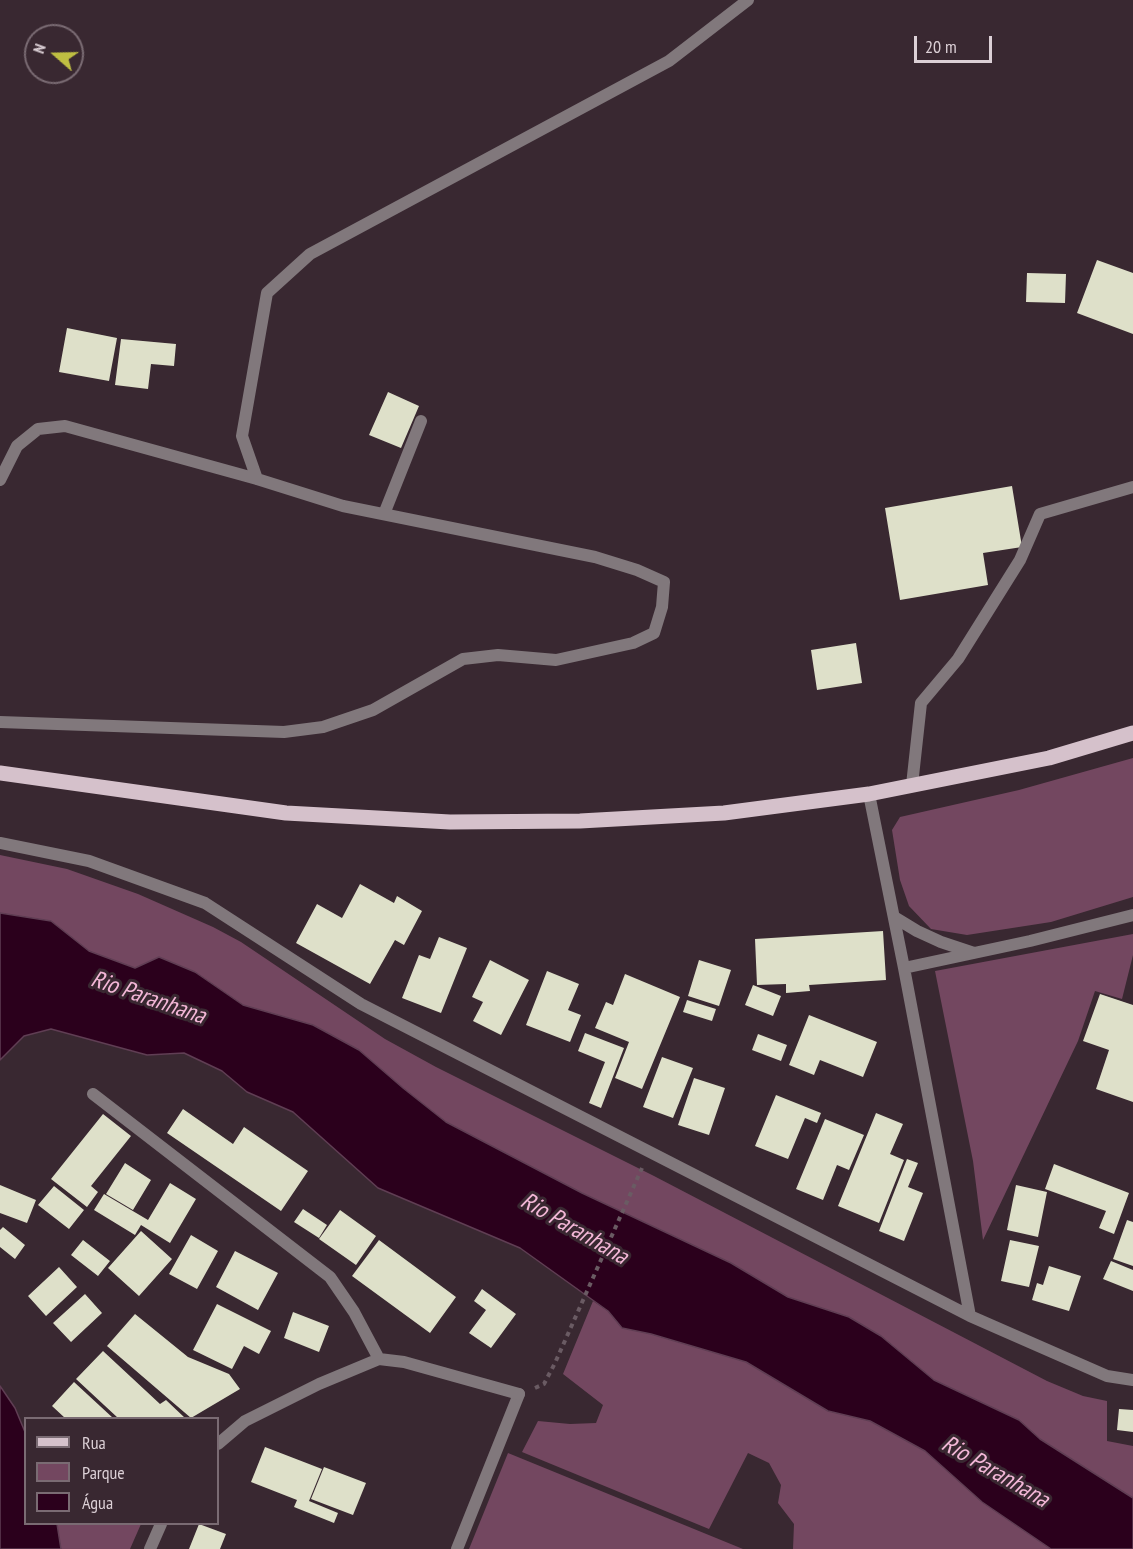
<!DOCTYPE html>
<html>
<head>
<meta charset="utf-8">
<style>
	body { margin:0 }
	#map { position:relative; width:1133px; height:1549px; overflow:hidden; background:#392831; font-family:"PT Sans Narrow",sans-serif }
	canvas { display:block }
	.legend { position:absolute; left:24px; top:1417px; width:195px; height:108px; box-sizing:border-box; background:#392831; border:2px solid #7a6b73; margin:0; padding:8px 10px; list-style:none; font-size:18px; color:#dcd0d6 }
	.legend li { display:flex; align-items:center; gap:12px; height:30px }
	.legend b { width:30px; border:2px solid #7a6b73 }
	.north { position:absolute; left:24px; top:24px; width:60px; height:60px; box-sizing:border-box; background:#392831; border:2px solid #7a6b73; border-radius:50%; rotate:290deg; font-size:16px; font-weight:700; line-height:24px; text-align:center; color:#dcd0d6 }
	.north::after { content:''; display:block; margin:auto; width:21px; height:27px; background:#bfbe42; clip-path:polygon(50% 0,100% 100%,50% 72%,0 100%) }
	.scale { position:absolute; left:914px; top:36px; width:78px; height:27px; box-sizing:border-box; border:3px solid #dcd0d6; border-top:0; padding-left:8px; font-size:18px; line-height:21px; white-space:nowrap; color:#dcd0d6; -webkit-text-stroke:4px #392831; paint-order:stroke }
</style>
</head>
<body>
<div id="map">
<canvas width="1133" height="1549"></canvas>
<ul class="legend">
<li><b style="height:8px;background:#d5c1cb"></b>Rua</li>
<li><b style="height:16px;background:#734760"></b>Parque</li>
<li><b style="height:16px;background:#2b001c"></b>Água</li>
</ul>
<div class="north">N</div>
<div class="scale">20 m</div>
</div>
<script>
const c = document.querySelector('canvas').getContext('2d');
c.lineJoin = 'round';
function paint(path, color) { c.fillStyle = color; c.fill(path, 'evenodd'); }
const shape = rows => new Path2D(rows.map(r => 'M' + r).join(''));
function trace(path, color, width, dash) { c.strokeStyle = color; c.lineWidth = width; c.lineCap = dash ? 'butt' : 'round'; c.setLineDash(dash || []); c.stroke(path); }
function label(font, color, halo, rows, align = 'center') {
  c.font = font + ' "PT Sans Narrow",sans-serif'; c.lineWidth = 6; c.setLineDash([]); c.textBaseline = 'middle'; c.strokeStyle = halo; c.fillStyle = color; for (const [text, x, y, turn = 0] of rows) {
    c.save(); c.translate(x, y); c.rotate((+turn || 0) * Math.PI / 180); c.textAlign = isNaN(turn) ? turn : align; if (halo) c.strokeText(text, 0, 0); c.fillText(text, 0, 0); c.restore();
  }
}
const green = shape([
	[1133,758,1133,897,1051,922,967,935,931,929,909,906,900,880,892,830,900,817,1019,790],
	[0,855,67,869,138,894,213,927,241,942,385,1039,436,1067,654,1176,1047,1381,1083,1396,1107,1401,1107,1441,1133,1446,1133,1498,1040,1439,1019,1420,934,1380,881,1336,849,1317,788,1297,731,1263,582,1193,446,1122,403,1089,359,1050,313,1025,243,1005,195,972,135,968,89,951,51,921,0,913],
	[1133,934,1133,955,1122,999,1095,991,1078,1041,983,1240,973,1161,935,971],
	[593,1301,608,1311,622,1328,651,1334,746,1362,828,1411,870,1421,925,1451,982,1502,1051,1549,793,1549,794,1524,778,1503,781,1485,769,1463,748,1453,709,1529,522,1452,538,1421,570,1424,596,1423,603,1405,563,1374],
	[508,1453,743,1549,469,1549],
	[57,1524,141,1524,130,1549,61,1549]
]);
const water = shape([
	[0,913,51,921,89,951,135,968,159,957,195,972,243,1005,313,1025,359,1050,403,1088,446,1122,582,1193,731,1263,788,1297,849,1317,881,1336,934,1380,1019,1420,1040,1439,1133,1498,1133,1549,1051,1549,982,1502,925,1451,870,1421,828,1411,746,1362,651,1334,622,1328,608,1311,520,1248,378,1188,293,1112,247,1092,222,1071,184,1053,147,1055,51,1029,24,1036,0,1060,0,913],
	[0,1386,15,1408,25,1432,26,1524,57,1524,61,1549,0,1549,0,1386]
]);
const building = shape([
	[1097,260,1133,273,1133,334,1077,313],
	[1027,273,1066,274,1065,303,1026,302],
	[67,328,117,338,109,381,59,372],
	[121,339,176,344,174,366,151,364,148,389,115,385],
	[388,392,419,406,401,448,369,435],
	[1012,486,1022,547,983,553,988,585,900,600,885,508],
	[856,643,862,683,817,690,811,650],
	[360,884,394,903,397,896,422,911,404,945,395,940,370,984,296,943,317,904,342,918],
	[883,931,886,980,809,985,810,991,786,993,786,984,757,985,755,939],
	[439,937,467,948,441,1013,402,998,419,955,430,959],
	[490,960,529,980,501,1035,473,1021,483,1002,472,997],
	[699,960,731,970,719,1006,688,996],
	[547,971,579,984,568,1010,581,1015,570,1042,526,1025],
	[625,974,680,997,642,1089,615,1078,629,1042,595,1028,606,1002,613,1005],
	[753,985,781,996,773,1016,745,1005],
	[1100,994,1133,1005,1133,1102,1096,1089,1109,1050,1083,1041],
	[687,1000,716,1009,712,1021,683,1012],
	[809,1015,877,1042,863,1077,820,1060,814,1075,789,1065],
	[585,1033,624,1048,601,1108,589,1103,605,1062,578,1051],
	[758,1034,787,1045,781,1061,752,1050],
	[662,1057,693,1068,673,1118,643,1107],
	[694,1078,725,1088,709,1135,678,1125],
	[776,1095,821,1113,817,1123,805,1118,788,1159,755,1146],
	[183,1109,233,1144,244,1127,308,1171,281,1211,167,1133],
	[876,1113,903,1124,890,1154,904,1160,879,1223,838,1206],
	[103,1114,131,1136,91,1186,98,1192,87,1207,51,1179],
	[825,1119,864,1135,849,1170,837,1165,823,1200,796,1189],
	[907,1159,918,1163,908,1187,923,1193,904,1241,879,1231],
	[125,1163,151,1180,133,1210,106,1194],
	[1054,1164,1129,1193,1114,1234,1099,1228,1106,1211,1045,1189],
	[170,1183,196,1199,170,1243,141,1225,135,1235,94,1210,104,1194,148,1220],
	[0,1185,36,1200,27,1223,0,1213],
	[1016,1185,1047,1192,1038,1237,1007,1230],
	[54,1186,84,1210,69,1229,38,1205],
	[303,1209,327,1225,319,1238,294,1222],
	[340,1210,376,1236,356,1265,319,1239],
	[1127,1220,1133,1222,1133,1266,1113,1259],
	[3,1227,25,1245,15,1259,0,1247,0,1230],
	[141,1231,172,1259,139,1296,108,1268],
	[191,1235,218,1251,197,1289,169,1274],
	[83,1240,110,1261,98,1276,71,1255],
	[379,1240,456,1297,430,1333,352,1276],
	[1010,1240,1039,1246,1029,1287,1001,1281],
	[235,1251,278,1273,258,1310,216,1287],
	[1111,1261,1133,1270,1133,1291,1103,1279],
	[1049,1266,1081,1276,1069,1311,1032,1300,1037,1283,1043,1285],
	[59,1267,77,1287,46,1316,28,1296],
	[482,1289,516,1314,491,1348,469,1333,486,1310,474,1301],
	[85,1294,102,1313,71,1342,53,1323],
	[217,1304,271,1331,259,1354,244,1346,232,1369,193,1350],
	[293,1312,329,1326,319,1352,284,1338],
	[135,1314,188,1357,229,1374,240,1389,191,1418,107,1346],
	[103,1351,160,1404,166,1400,185,1418,118,1418,76,1379],
	[74,1382,113,1418,65,1418,52,1406],
	[1119,1409,1133,1410,1133,1432,1117,1430],
	[265,1447,322,1469,309,1501,338,1513,334,1523,294,1507,297,1500,251,1482],
	[324,1467,366,1483,353,1515,311,1499],
	[199,1524,226,1534,220,1549,189,1549]
]);
const path = shape([
	[535,1388,544,1384,555,1363,642,1168]
]);
const service = shape([
	[384,514,421,421],
	[912,785,921,703,958,659,1020,560,1040,514,1133,487],
	[457,1549,519,1394]
]);
const minor = shape([
	[257,479,242,436,267,293,310,254,669,61,748,0],
	[0,480,17,446,38,429,65,426,257,479,343,506,595,557,637,570,664,582,662,607,654,633,633,643,556,660,498,655,463,659,373,710,323,727,284,732,0,722],
	[869,794,904,968,970,1316],
	[0,843,89,861,205,903,361,1004,970,1316,1107,1376,1133,1380],
	[894,917,917,931,941,942,974,953],
	[904,968,1030,941,1133,915],
	[93,1094,330,1277,354,1312,379,1359],
	[218,1444,245,1421,319,1384,379,1359,404,1362,519,1394],
	[150,1549,161,1524]
]);
const primary = shape([
	[0,773,286,813,450,822,580,821,724,813,869,794,1049,758,1133,733]
]);
const waterNames = [
	["Rio Paranhana",148,998,19],
	["Rio Paranhana",574,1229,30],
	["Rio Paranhana",995,1472,30]
];
paint(green, '#734760');
paint(water, '#2b001c');
trace(water, '#603e54', 1.5);
paint(building, '#dee0c9');
trace(path, '#6a5b63', 4, [4.5, 4.5]);
trace(service, '#81787c', 12);
trace(minor, '#81787c', 12);
trace(primary, '#d5c1cb', 15);
label('italic 24px', '#f3b7d7', '#392831', waterNames);
</script>
</body>
</html>
